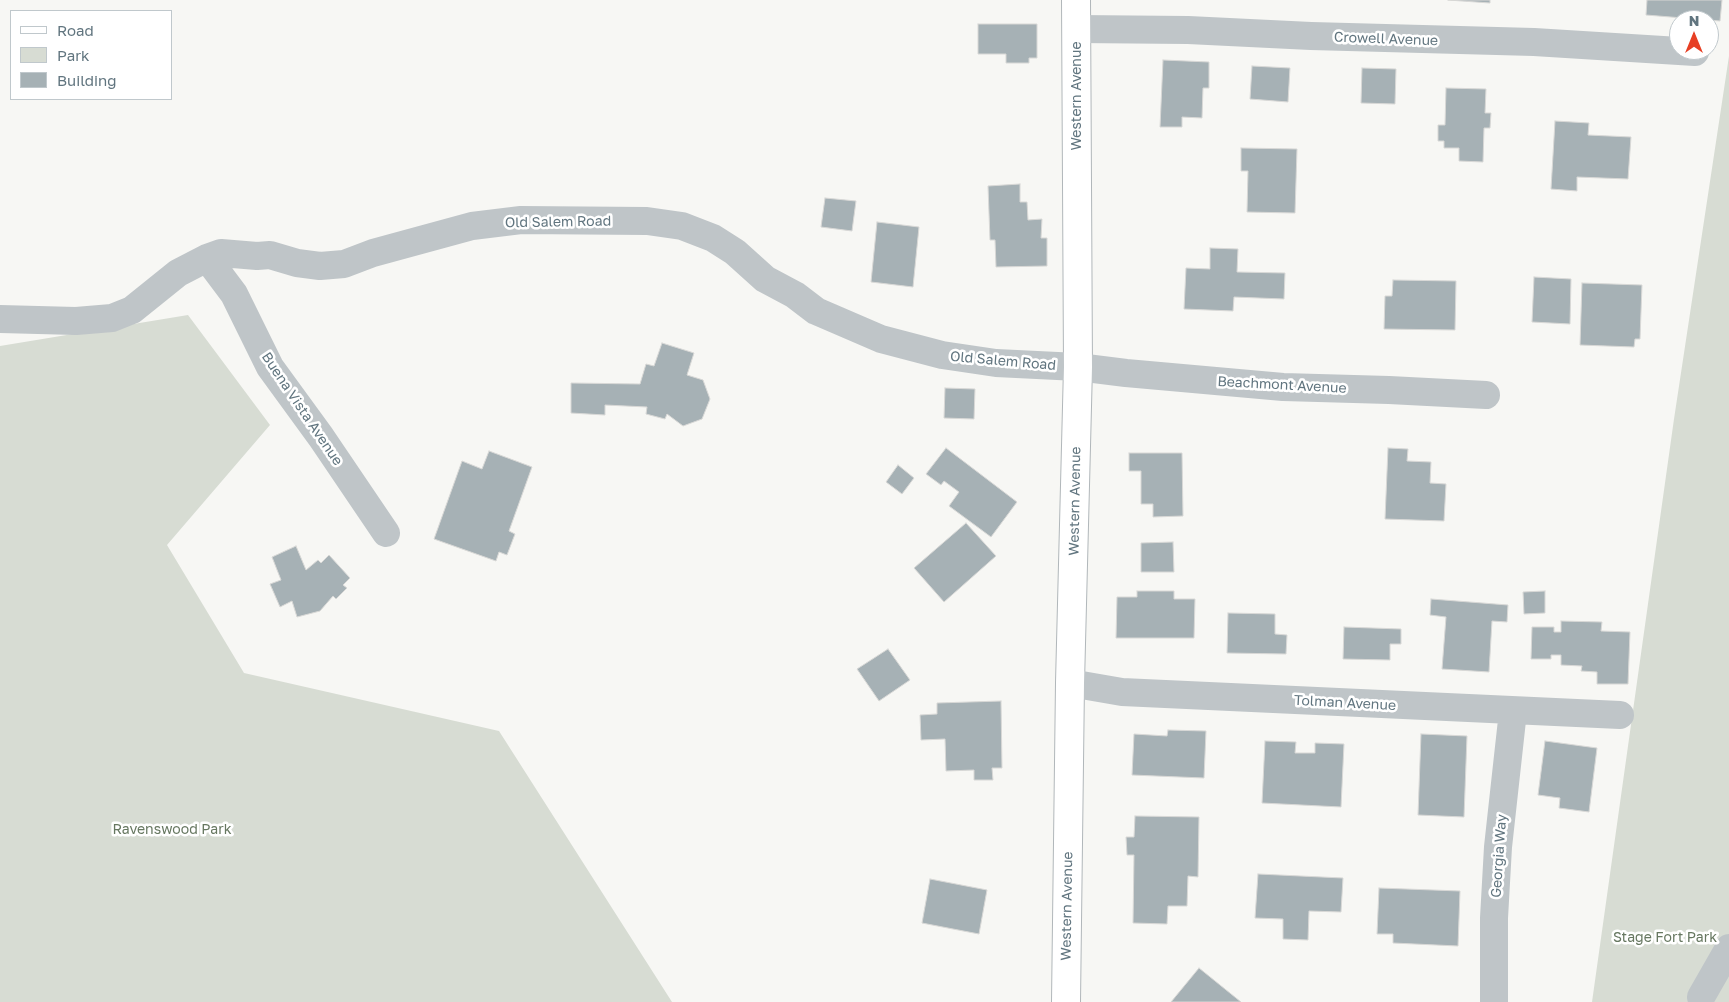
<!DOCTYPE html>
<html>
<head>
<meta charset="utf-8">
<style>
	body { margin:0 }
	#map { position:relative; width:1729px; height:1002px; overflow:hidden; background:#f7f7f4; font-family:"Golos Text",sans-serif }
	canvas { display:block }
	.legend { position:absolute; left:10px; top:10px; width:162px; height:90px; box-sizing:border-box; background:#fff; border:1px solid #c0c8cc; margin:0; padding:6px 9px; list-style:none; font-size:15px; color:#61757f }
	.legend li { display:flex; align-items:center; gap:10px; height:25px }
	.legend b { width:25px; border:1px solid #c0c8cc }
	.north { position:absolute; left:1669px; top:10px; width:50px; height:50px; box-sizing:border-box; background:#fff; border:1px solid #c0c8cc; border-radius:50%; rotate:0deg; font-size:14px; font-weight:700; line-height:20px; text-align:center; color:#61757f }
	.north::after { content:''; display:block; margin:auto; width:18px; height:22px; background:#e73f24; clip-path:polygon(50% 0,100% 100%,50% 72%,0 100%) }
</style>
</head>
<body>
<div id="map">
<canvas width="1729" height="1002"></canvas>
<ul class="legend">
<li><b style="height:6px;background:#fff"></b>Road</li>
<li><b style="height:14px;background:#d7dcd3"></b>Park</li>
<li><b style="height:14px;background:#a6b1b5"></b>Building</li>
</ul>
<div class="north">N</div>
</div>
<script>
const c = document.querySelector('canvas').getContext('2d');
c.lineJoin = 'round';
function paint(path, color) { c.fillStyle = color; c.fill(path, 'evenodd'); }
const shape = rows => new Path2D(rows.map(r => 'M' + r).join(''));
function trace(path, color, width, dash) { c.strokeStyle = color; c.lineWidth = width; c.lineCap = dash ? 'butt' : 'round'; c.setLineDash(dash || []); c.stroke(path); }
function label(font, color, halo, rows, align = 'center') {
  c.font = font + ' "Golos Text",sans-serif'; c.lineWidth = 5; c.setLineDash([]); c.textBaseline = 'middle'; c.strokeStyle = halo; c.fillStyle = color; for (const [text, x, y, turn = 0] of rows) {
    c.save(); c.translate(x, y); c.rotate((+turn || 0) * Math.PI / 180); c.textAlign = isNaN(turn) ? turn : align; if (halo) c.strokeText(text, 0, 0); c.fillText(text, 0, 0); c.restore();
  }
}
const green = shape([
	[1729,56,1729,1002,1592,1002,1674,419],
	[188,315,270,425,167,545,244,673,499,731,672,1002,0,1002,0,346]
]);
const building = shape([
	[1448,0,1490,0,1490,3,1448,0],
	[1647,0,1722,0,1720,21,1646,15,1647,0],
	[978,24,1037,24,1037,58,1029,58,1029,63,1006,63,1006,54,978,54,978,24],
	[1163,60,1209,62,1209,88,1203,88,1202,118,1182,117,1182,127,1160,127,1163,60],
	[1252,66,1290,68,1288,102,1250,99,1252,66],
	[1362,68,1396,69,1395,104,1361,103,1362,68],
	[1446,88,1486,89,1485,113,1491,113,1490,128,1484,128,1483,162,1459,161,1459,148,1444,148,1444,141,1438,141,1438,125,1445,125,1446,88],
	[1555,121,1589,123,1588,135,1631,137,1628,179,1577,177,1577,191,1551,189,1555,121],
	[1241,148,1297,149,1295,213,1247,212,1248,171,1241,171,1241,148],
	[1020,184,1020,202,1027,202,1028,220,1042,219,1041,238,1047,238,1047,266,996,267,995,240,990,240,988,186,1020,184],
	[825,198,856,201,852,231,821,227,825,198],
	[877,222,919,227,913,287,871,282,877,222],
	[1210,248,1238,249,1237,272,1285,273,1284,299,1234,297,1233,311,1184,309,1186,268,1210,269,1210,248],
	[1534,277,1571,279,1570,324,1532,322,1534,277],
	[1393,280,1456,281,1455,330,1384,329,1385,296,1392,296,1393,280],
	[1582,283,1642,285,1640,339,1635,339,1634,347,1580,345,1582,283],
	[662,343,694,353,687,375,703,380,710,399,702,419,683,426,667,414,665,419,646,414,647,407,605,405,605,415,571,413,571,383,640,384,646,364,654,366,662,343],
	[945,388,975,389,974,419,944,418,945,388],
	[946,448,1017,502,991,537,949,506,959,492,944,481,941,485,926,474,946,448],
	[1388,448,1408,449,1407,461,1431,462,1430,483,1446,484,1444,521,1385,519,1388,448],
	[489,451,532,467,509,531,515,534,507,555,499,552,496,561,434,539,462,461,482,469,489,451],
	[1129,453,1182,453,1183,516,1153,517,1153,504,1141,504,1141,471,1129,471,1129,453],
	[898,465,914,478,902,494,886,482,898,465],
	[966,523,996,556,944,602,914,568,966,523],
	[1173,542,1174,572,1141,572,1141,543,1173,542],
	[296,546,306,570,318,560,321,563,329,555,350,578,343,585,347,588,336,599,333,596,320,611,297,617,292,601,280,607,270,584,281,580,272,557,296,546],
	[1137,591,1174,591,1174,599,1195,599,1194,638,1116,638,1117,597,1137,597,1137,591],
	[1545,591,1545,613,1524,614,1523,592,1545,591],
	[1431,599,1508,605,1507,622,1492,621,1489,672,1442,669,1446,617,1430,615,1431,599],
	[1228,613,1275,614,1275,634,1287,635,1286,654,1227,653,1228,613],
	[1561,621,1602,622,1601,631,1630,632,1628,684,1597,684,1597,672,1581,671,1582,666,1561,665,1561,655,1551,655,1551,659,1531,659,1532,627,1554,627,1554,632,1561,632,1561,621],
	[1344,627,1401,629,1401,644,1390,644,1390,660,1343,659,1344,627],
	[888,649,910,680,879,701,857,669,888,649],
	[1001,701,1002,768,992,768,993,780,974,780,974,770,946,771,945,739,921,740,920,715,937,714,937,703,1001,701],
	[1168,730,1206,731,1204,778,1132,775,1134,734,1167,736,1168,730],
	[1421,734,1467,736,1464,817,1418,815,1421,734],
	[1265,741,1296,742,1295,753,1315,753,1315,743,1344,744,1341,807,1262,803,1265,741],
	[1545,741,1597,748,1589,812,1559,808,1560,798,1538,795,1545,741],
	[1135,816,1199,817,1198,877,1188,876,1187,906,1168,906,1167,924,1133,923,1134,855,1127,855,1126,837,1134,837,1135,816],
	[1258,874,1343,878,1341,912,1309,911,1308,940,1283,939,1283,919,1255,918,1258,874],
	[930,879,987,890,979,934,922,923,930,879],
	[1379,888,1460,891,1458,946,1393,943,1393,934,1377,934,1379,888],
	[1199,968,1241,1002,1171,1002,1199,968]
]);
const minor = shape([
	[1077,29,1188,30,1311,36,1534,42,1695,52],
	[207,258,234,294,270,367,321,437,386,533],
	[0,319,76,321,112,318,132,310,178,273,207,258,221,253,257,256,270,255,297,263,320,266,344,264,373,253,472,226,521,220,647,221,682,226,713,238,735,252,765,279,795,295,816,311,881,339,942,355,996,363,1078,367,1126,373,1283,387,1389,390,1486,395],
	[1070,683,1122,692,1620,715],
	[1701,997,1729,948],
	[1494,1002,1494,918,1498,847,1513,711]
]);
const major = shape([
	[1066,1002,1070,683,1078,367,1076,0]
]);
const streetNames = [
	["Crowell Avenue",1386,39,2],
	["Western Avenue",1077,96,-90],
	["Old Salem Road",558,222,-1],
	["Old Salem Road",1003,361,5],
	["Beachmont Avenue",1282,385,3],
	["Buena Vista Avenue",302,409,56],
	["Western Avenue",1075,501,-89],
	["Tolman Avenue",1345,703,3],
	["Georgia Way",1499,856,-86],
	["Western Avenue",1067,906,-89]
];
const parkNames = [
	["Ravenswood Park",172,830],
	["Stage Fort Park",1665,938]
];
paint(green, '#d7dcd3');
paint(building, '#a6b1b5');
trace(building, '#d8d8d6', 1);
trace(major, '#b1b7ba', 30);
trace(minor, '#bfc5c8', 28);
trace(major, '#fff', 28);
label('14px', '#61757f', '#fff', streetNames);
label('14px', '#667760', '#fff', parkNames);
</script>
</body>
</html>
